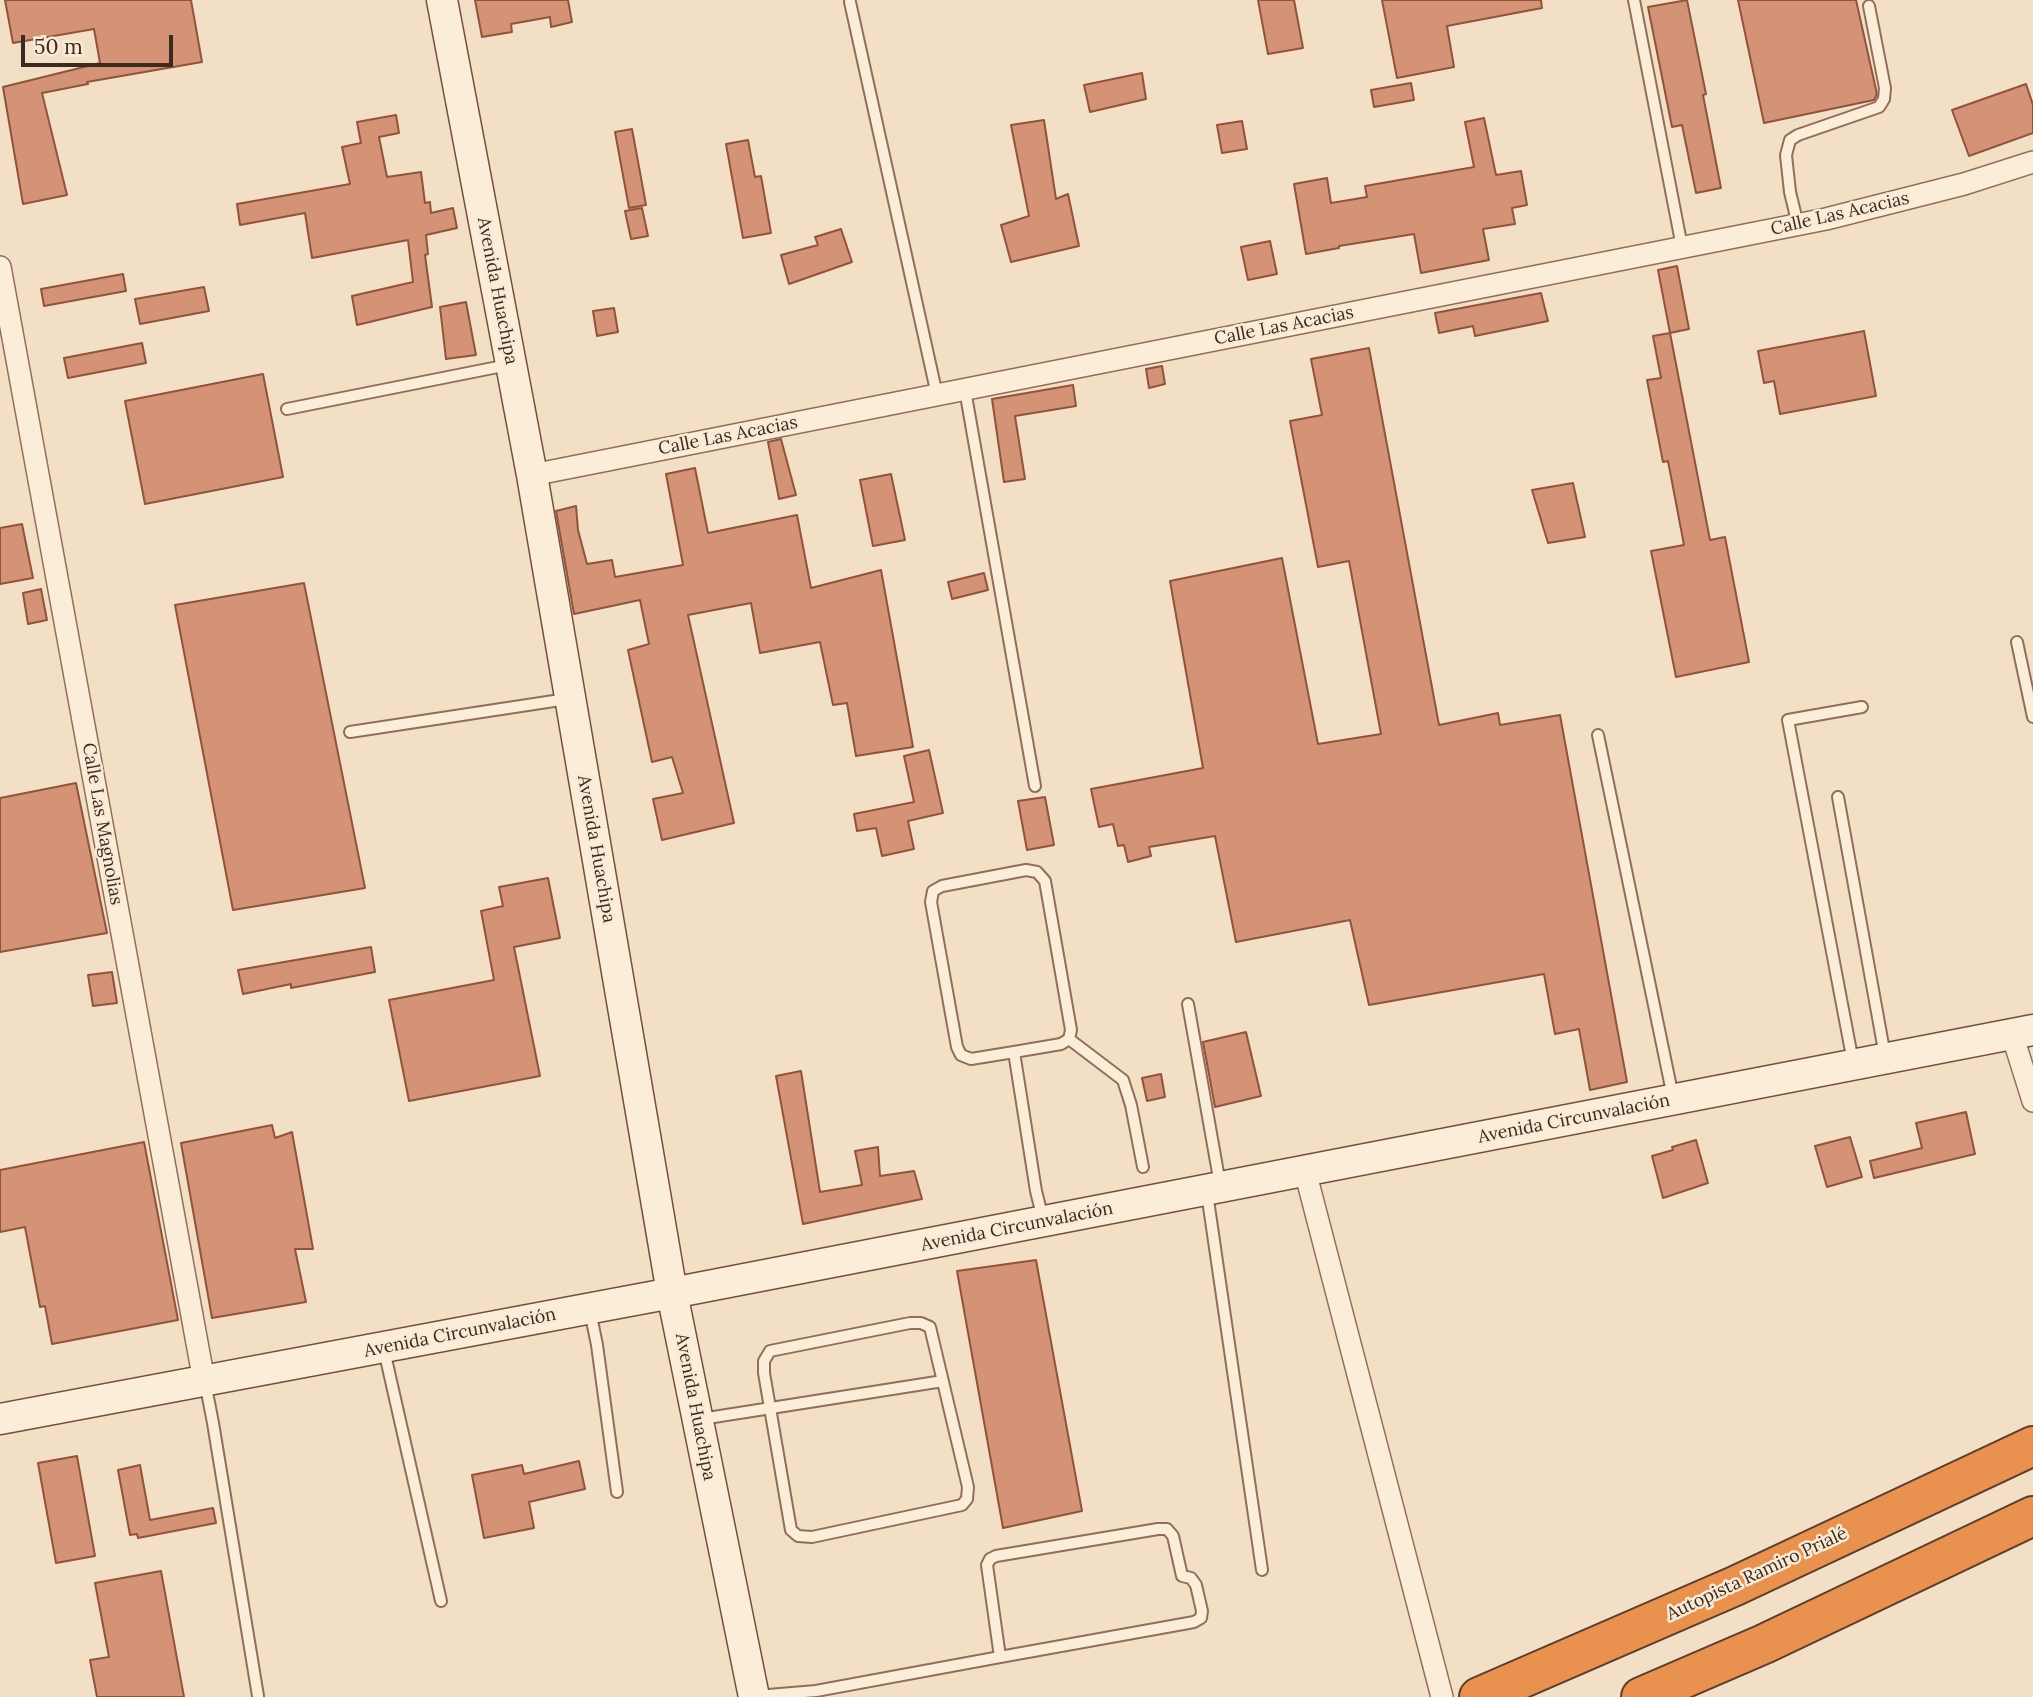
<!DOCTYPE html>
<html>
<head>
<meta charset="utf-8">
<style>
	body { margin:0 }
	#map { position:relative; width:2033px; height:1697px; overflow:hidden; background:#f3dfc5; font-family:Lora,serif }
	canvas { display:block }
	.scale { position:absolute; left:21px; top:35px; width:152px; height:32px; box-sizing:border-box; border:4px solid #3e291e; border-top:0; padding-left:9px; font-size:21px; line-height:24px; white-space:nowrap; color:#3e291e; -webkit-text-stroke:5px #f9ead5; paint-order:stroke }
</style>
</head>
<body>
<div id="map">
<canvas width="2033" height="1697"></canvas>
<div class="scale">50 m</div>
</div>
<script>
const c = document.querySelector('canvas').getContext('2d');
c.lineJoin = 'round';
function paint(path, color) { c.fillStyle = color; c.fill(path, 'evenodd'); }
const shape = rows => new Path2D(rows.map(r => 'M' + r).join(''));
function trace(path, color, width, dash) { c.strokeStyle = color; c.lineWidth = width; c.lineCap = dash ? 'butt' : 'round'; c.setLineDash(dash || []); c.stroke(path); }
function label(font, color, halo, rows, align = 'center') {
  c.font = font + ' Lora,serif'; c.lineWidth = 5; c.setLineDash([]); c.textBaseline = 'middle'; c.strokeStyle = halo; c.fillStyle = color; for (const [text, x, y, turn = 0] of rows) {
    c.save(); c.translate(x, y); c.rotate((+turn || 0) * Math.PI / 180); c.textAlign = isNaN(turn) ? turn : align; if (halo) c.strokeText(text, 0, 0); c.fillText(text, 0, 0); c.restore();
  }
}
const building = shape([
	[5,0,191,0,202,62,87,82,88,84,42,93,67,195,23,204,3,87,100,63,94,29,13,43,5,0],
	[475,0,568,0,572,22,551,27,550,17,511,24,512,32,482,37,475,0],
	[1258,0,1294,0,1303,48,1268,54,1258,0],
	[1382,0,1541,0,1542,8,1447,26,1454,67,1397,78,1382,0],
	[1687,0,1706,94,1703,95,1721,188,1696,193,1682,125,1672,127,1648,7,1687,0],
	[1738,0,1856,0,1877,94,1874,100,1764,123,1738,0],
	[1142,73,1146,99,1090,112,1084,85,1142,73],
	[1411,83,1414,100,1374,107,1371,90,1411,83],
	[2026,84,2033,105,2033,133,1969,156,1952,110,2026,84],
	[396,115,399,133,379,137,387,177,421,172,425,203,430,202,431,213,453,208,457,228,426,235,428,254,425,255,432,307,357,325,352,296,413,282,408,240,312,258,305,213,240,225,237,204,350,184,342,147,361,143,357,122,396,115],
	[1484,118,1496,175,1521,171,1527,205,1512,208,1515,224,1483,229,1489,260,1421,273,1414,234,1339,246,1339,248,1306,254,1294,184,1327,178,1331,203,1367,197,1365,186,1474,167,1465,122,1484,118],
	[1044,120,1056,199,1068,194,1079,246,1011,262,1001,225,1029,216,1011,125,1044,120],
	[1242,121,1247,149,1222,153,1217,125,1242,121],
	[632,129,646,205,629,208,615,132,632,129],
	[748,140,755,177,761,176,771,233,743,238,726,144,748,140],
	[642,208,648,236,631,239,625,211,642,208],
	[841,229,852,262,789,284,781,255,818,245,815,237,841,229],
	[1270,241,1277,274,1248,280,1241,247,1270,241],
	[1677,266,1689,329,1670,333,1658,270,1677,266],
	[123,274,126,291,44,306,41,289,123,274],
	[204,287,209,311,140,324,135,299,204,287],
	[1541,293,1548,321,1475,336,1473,326,1439,333,1435,313,1541,293],
	[466,302,476,355,446,359,440,307,466,302],
	[614,308,618,332,597,336,593,311,614,308],
	[1864,331,1876,396,1780,414,1774,381,1764,383,1758,351,1864,331],
	[1670,333,1710,540,1725,537,1749,662,1676,677,1651,551,1684,545,1668,461,1663,462,1647,380,1661,378,1653,336,1670,333],
	[142,343,146,363,68,378,64,358,142,343],
	[1369,348,1439,725,1498,713,1500,725,1560,715,1627,1082,1590,1090,1579,1029,1555,1034,1544,974,1369,1005,1350,920,1236,942,1215,836,1149,847,1151,856,1128,862,1124,845,1118,846,1113,824,1099,827,1091,789,1203,768,1170,581,1282,558,1318,744,1381,734,1349,561,1318,567,1290,421,1322,415,1311,359,1369,348],
	[1162,366,1165,384,1149,388,1146,369,1162,366],
	[263,374,283,477,145,504,125,401,263,374],
	[1073,385,1076,406,1015,416,1025,479,1004,482,992,399,1073,385],
	[781,439,796,495,779,499,768,442,781,439],
	[695,468,708,533,797,515,811,588,881,570,913,747,856,756,847,703,833,705,820,642,760,653,751,603,688,615,734,823,662,840,653,799,683,793,672,757,652,762,628,650,649,644,640,600,574,614,556,511,576,506,578,530,587,564,612,560,615,577,683,565,666,474,695,468],
	[891,474,905,540,873,546,860,480,891,474],
	[1573,483,1585,537,1548,543,1532,490,1573,483],
	[22,524,33,578,0,584,0,528,22,524],
	[984,573,988,590,952,599,948,582,984,573],
	[304,583,365,888,233,910,175,605,304,583],
	[41,589,47,620,28,624,23,593,41,589],
	[929,750,943,813,908,821,914,849,882,856,876,828,857,831,854,814,914,802,904,756,929,750],
	[76,783,107,933,0,952,0,798,76,783],
	[1045,797,1054,845,1027,850,1018,801,1045,797],
	[548,878,560,938,514,947,540,1076,409,1101,389,1000,494,980,481,911,503,906,499,887,548,878],
	[371,947,375,972,291,988,291,984,243,994,238,970,371,947],
	[112,972,117,1003,93,1006,88,975,112,972],
	[1246,1032,1261,1096,1215,1107,1203,1042,1246,1032],
	[801,1071,820,1192,862,1185,855,1151,878,1147,880,1176,914,1171,922,1199,803,1224,776,1076,801,1071],
	[1161,1074,1165,1097,1147,1101,1142,1078,1161,1074],
	[1966,1112,1975,1154,1874,1178,1870,1161,1922,1148,1916,1123,1966,1112],
	[272,1125,275,1138,292,1132,313,1249,295,1249,306,1302,212,1318,181,1143,272,1125],
	[1850,1137,1862,1177,1827,1187,1815,1146,1850,1137],
	[1696,1140,1708,1183,1663,1198,1652,1156,1673,1150,1672,1147,1696,1140],
	[144,1142,178,1320,52,1344,45,1306,40,1307,25,1227,0,1232,0,1170,144,1142],
	[1036,1260,1082,1511,1003,1528,957,1271,1036,1260],
	[77,1456,95,1556,56,1563,38,1463,77,1456],
	[579,1461,585,1489,529,1502,534,1528,484,1538,472,1475,522,1465,524,1474,579,1461],
	[140,1465,150,1520,213,1508,216,1523,138,1538,137,1534,130,1535,118,1470,140,1465],
	[161,1571,184,1697,97,1697,90,1660,109,1657,95,1583,161,1571]
]);
const lane = shape([
	[1634,0,1682,247],
	[850,2,937,395],
	[1798,225,1790,192,1786,155,1790,140,1798,135,1879,107,1884,99,1885,88,1869,6],
	[965,390,1035,786],
	[287,409,508,365],
	[2017,642,2033,717],
	[350,732,567,699],
	[1598,735,1673,1097],
	[1838,797,1885,1056],
	[1188,1004,1220,1184],
	[1069,1039,1123,1080,1131,1105,1143,1167],
	[1014,1052,971,1059,961,1055,957,1047,931,902,933,891,942,886,1026,870,1037,872,1045,881,1071,1030,1069,1039,1061,1044,1014,1052,1036,1191,1043,1219],
	[1853,1062,1788,720,1862,707],
	[1207,1193,1262,1570],
	[590,1311,597,1345,617,1492],
	[910,1323,921,1323,930,1327,968,1487,967,1499,962,1505,812,1537,798,1536,791,1530,764,1373,764,1361,770,1351,910,1323],
	[384,1350,441,1601],
	[205,1382,213,1423,258,1696],
	[701,1419,943,1381],
	[756,1696,816,1691,1000,1657,1194,1622,1201,1618,1202,1611,1196,1585,1191,1578,1182,1576,1173,1536,1167,1529,1158,1529,996,1556,990,1559,987,1565,1000,1657]
]);
const street = shape([
	[0,267,204,1381],
	[532,475,1826,219,1964,184,2033,162],
	[2012,1034,2033,1101],
	[1305,1171,1442,1697]
]);
const secondary = shape([
	[442,0,532,475,672,1293,754,1697],
	[0,1419,672,1293,2033,1030]
]);
const highway = shape([
	[1479,1697,1735,1586,2033,1446],
	[1641,1697,1764,1644,2033,1516]
]);
const streetNames = [
	["Calle Las Acacias",1840,214,-13],
	["Avenida Huachipa",497,291,79],
	["Calle Las Acacias",1284,326,-11],
	["Calle Las Acacias",728,436,-11],
	["Calle Las Magnolias",102,824,80],
	["Avenida Huachipa",596,849,80],
	["Avenida Circunvalación",1574,1119,-11],
	["Avenida Circunvalación",1017,1227,-11],
	["Avenida Circunvalación",460,1333,-11],
	["Avenida Huachipa",695,1407,79],
	["Autopista Ramiro Prialé",1757,1574,-25]
];
paint(building, '#d49277');
trace(building, '#92533c', 2);
trace(lane, '#906f58', 14);
trace(street, '#906f58', 24);
trace(secondary, '#72503c', 33);
trace(highway, '#5d3d2d', 42);
trace(lane, '#fcedd9', 10);
trace(street, '#fcedd9', 21);
trace(secondary, '#fcedd9', 30);
trace(highway, '#e9914e', 38);
label('18px', '#3e291e', '#f9ead5', streetNames);
</script>
</body>
</html>
